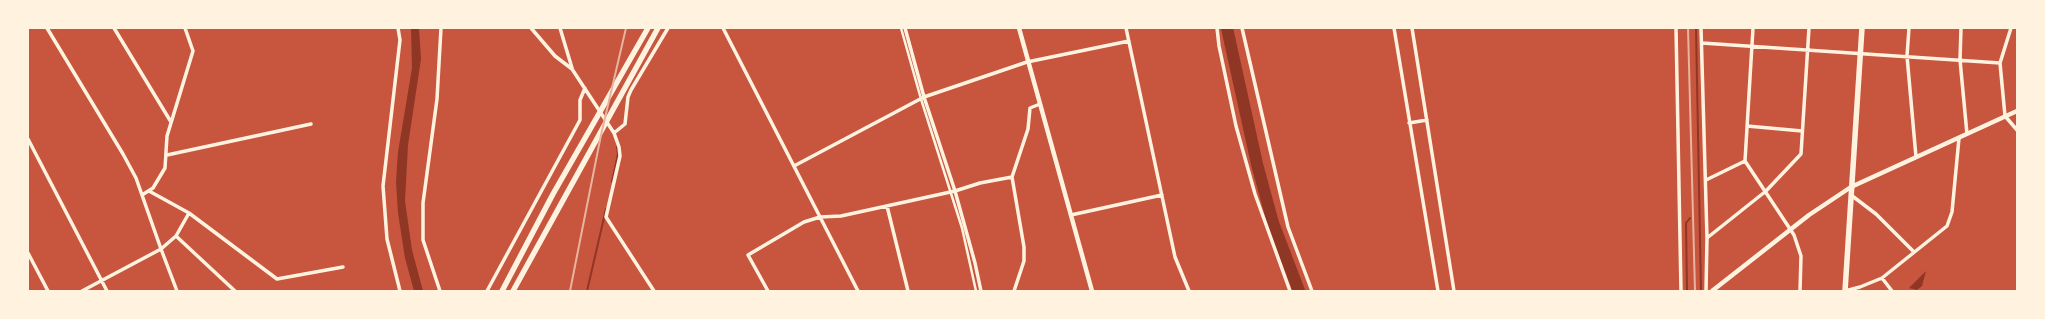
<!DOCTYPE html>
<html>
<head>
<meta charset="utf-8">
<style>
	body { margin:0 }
	#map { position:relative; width:2045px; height:319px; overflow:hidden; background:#c8553d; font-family:"Fira Sans",sans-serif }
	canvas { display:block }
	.frame { position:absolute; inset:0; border:29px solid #fff3e0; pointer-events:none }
</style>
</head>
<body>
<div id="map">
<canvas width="2045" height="319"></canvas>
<div class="frame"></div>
</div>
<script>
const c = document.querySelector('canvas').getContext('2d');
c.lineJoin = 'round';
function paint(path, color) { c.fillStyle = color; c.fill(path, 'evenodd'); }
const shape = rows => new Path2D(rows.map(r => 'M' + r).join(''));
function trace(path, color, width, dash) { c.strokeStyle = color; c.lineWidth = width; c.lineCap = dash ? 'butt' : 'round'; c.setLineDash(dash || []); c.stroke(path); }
const water = shape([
	[411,28,419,28,421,59,408,145,405,201,412,250,423,291,414,291,405,258,398,213,396,182,398,152,412,68],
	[1926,271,1922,286,1917,290,1909,288]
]);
const stream = shape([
	[1696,28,1701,291],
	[612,182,618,154,617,147],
	[587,291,606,209],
	[1687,291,1686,223,1690,218]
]);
const river = shape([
	[1227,28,1257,164,1273,223,1299,291]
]);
const pedestrian = shape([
	[901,28,921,99,962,228,976,291]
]);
const minor = shape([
	[47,28,123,154,136,178,161,249,82,291],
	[114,28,171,122],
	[398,28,400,40,383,186,387,239,400,291],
	[531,28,555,56,572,69,614,133,619,147,620,156,606,217,654,291],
	[560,28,572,68],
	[723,28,858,291],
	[905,28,924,97,955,191,975,263,981,291],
	[1126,28,1175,257,1189,291],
	[1217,28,1219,46,1236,126,1255,194,1290,291],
	[1242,28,1288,227,1312,291],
	[1394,28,1438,291],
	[1412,28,1454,291],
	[1676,28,1681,291],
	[1701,28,1707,238,1706,291],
	[1909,28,1907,56,1916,157],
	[1961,28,1960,60,1967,134],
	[1702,43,2000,63,2011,28],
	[2000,63,2005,116,2017,130],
	[1409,123,1427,120],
	[1747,126,1802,131],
	[614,133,625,124,628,97,631,90,668,28],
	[28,139,107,291],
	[167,155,311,124],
	[1745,161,1753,28],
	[794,166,924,97,1027,62,1129,41],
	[1706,180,1745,161,1794,235,1801,256,1800,291],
	[149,191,189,213],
	[142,195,153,188,165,168,167,136,193,51,185,28],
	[1851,195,1876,214,1914,252],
	[887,206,908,291],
	[1071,215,1162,195],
	[176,236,235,291],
	[1707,238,1766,191,1801,154,1809,28],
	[28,253,48,291],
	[1882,278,1892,291],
	[177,291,161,249,176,236,189,213,277,279,343,267],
	[440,291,423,240,423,203,437,99,441,28],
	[487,291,580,120,580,100,585,88],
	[768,291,748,255,804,222,820,217,841,216,955,191,980,183,1012,177],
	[1014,291,1024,261,1024,247,1012,177,1028,129,1030,108,1040,104],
	[1845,291,1860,287,1882,278,1947,226,1952,212,1959,138]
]);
const tertiary = shape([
	[1019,28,1092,291],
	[1712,291,1809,215,1851,187,2017,111]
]);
const primary = shape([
	[1845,291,1862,28]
]);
const trunk = shape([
	[502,291,553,194,648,28],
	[513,291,658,28]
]);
const rail = shape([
	[1688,28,1695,291],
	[570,291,601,135,626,28]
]);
paint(water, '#8f3625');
trace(stream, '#8f3625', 2);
trace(river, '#8f3625', 12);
trace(pedestrian, '#fff3e0', 2.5);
trace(minor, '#fff3e0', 3.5);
trace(tertiary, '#fff3e0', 4.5);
trace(primary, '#fff3e0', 5.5);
trace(trunk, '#fff3e0', 5.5);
trace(rail, '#e9b49f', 2);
</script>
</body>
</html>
